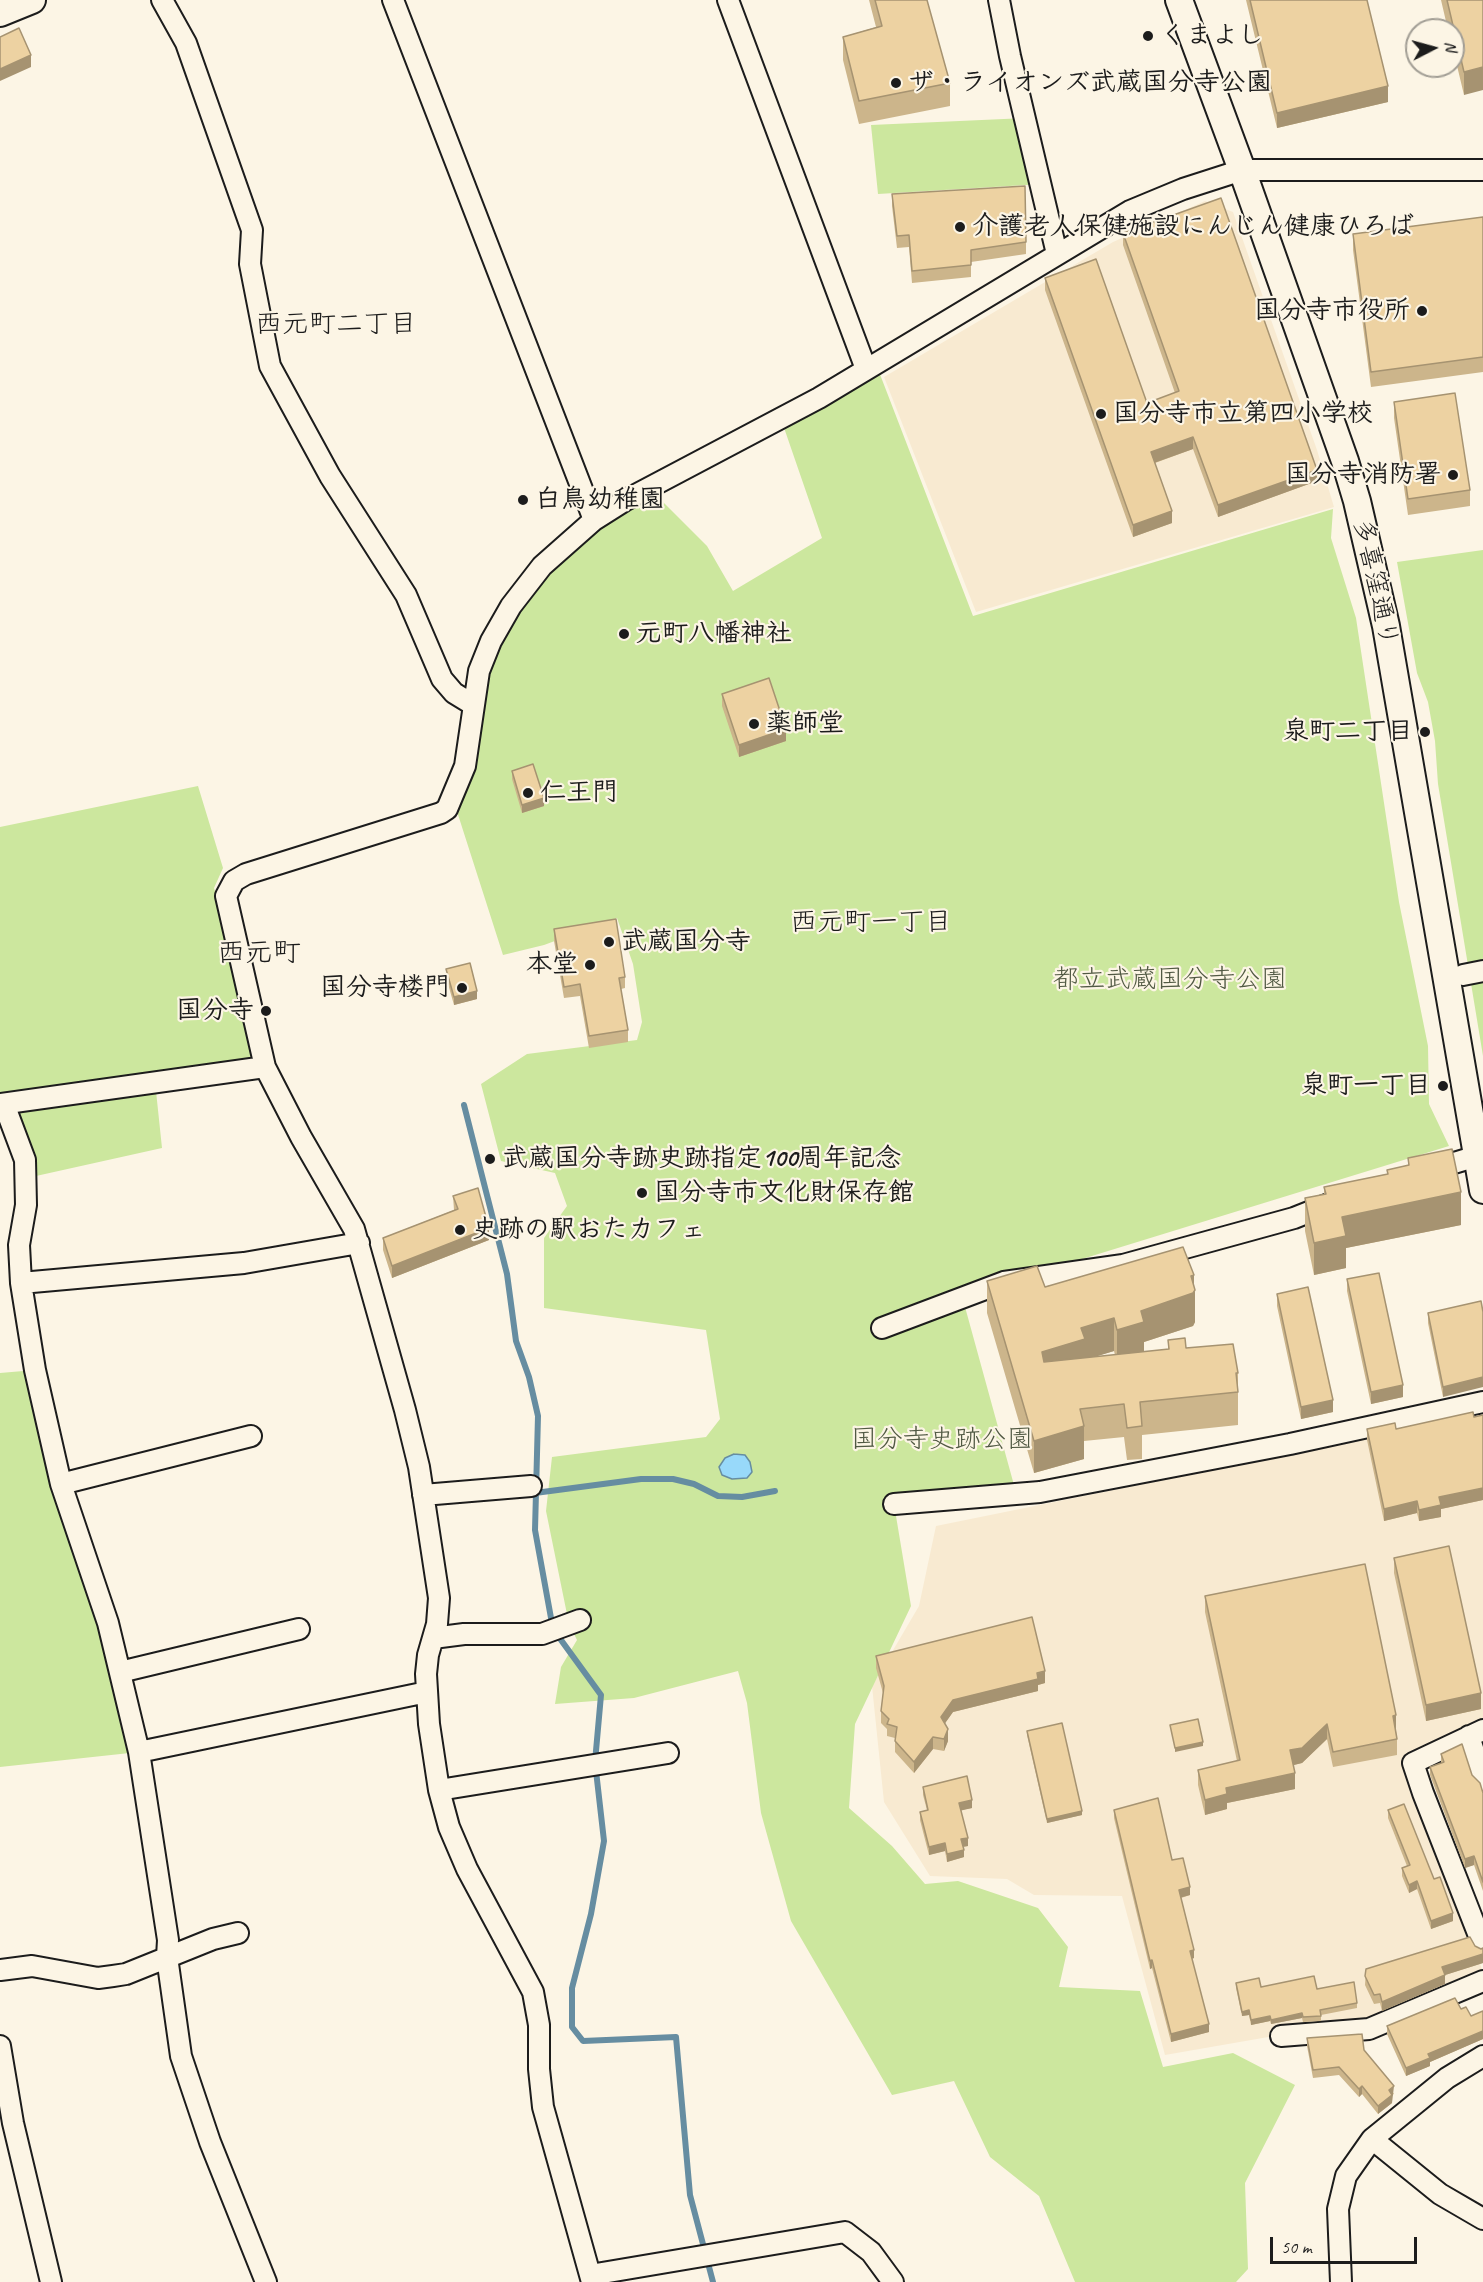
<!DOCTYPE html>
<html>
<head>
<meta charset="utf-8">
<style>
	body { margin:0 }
	#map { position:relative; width:1483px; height:2282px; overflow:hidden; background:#fcf5e5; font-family:Caveat,sans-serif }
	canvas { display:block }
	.north { position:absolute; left:1405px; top:18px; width:60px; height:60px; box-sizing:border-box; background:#fcf5e5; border:2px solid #a29e95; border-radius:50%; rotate:84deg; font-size:16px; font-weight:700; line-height:24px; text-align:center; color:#1c1c1c }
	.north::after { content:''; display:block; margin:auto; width:21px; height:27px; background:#1c1c1c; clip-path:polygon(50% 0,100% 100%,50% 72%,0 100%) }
	.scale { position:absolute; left:1270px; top:2237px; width:147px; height:27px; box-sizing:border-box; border:3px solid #1c1c1c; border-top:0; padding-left:8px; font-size:18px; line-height:21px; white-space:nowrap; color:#1c1c1c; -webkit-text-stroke:4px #fcf5e5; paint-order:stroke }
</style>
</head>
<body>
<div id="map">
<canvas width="1483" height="2282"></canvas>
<div class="north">N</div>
<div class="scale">50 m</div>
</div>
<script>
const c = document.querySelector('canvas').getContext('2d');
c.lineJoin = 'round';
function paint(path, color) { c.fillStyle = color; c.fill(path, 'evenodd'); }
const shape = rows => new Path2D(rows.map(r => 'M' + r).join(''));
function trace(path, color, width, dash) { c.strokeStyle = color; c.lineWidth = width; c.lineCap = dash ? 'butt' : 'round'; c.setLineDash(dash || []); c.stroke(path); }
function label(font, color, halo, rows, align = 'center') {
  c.font = font + ' Caveat,"Klee One",sans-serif'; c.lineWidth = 4.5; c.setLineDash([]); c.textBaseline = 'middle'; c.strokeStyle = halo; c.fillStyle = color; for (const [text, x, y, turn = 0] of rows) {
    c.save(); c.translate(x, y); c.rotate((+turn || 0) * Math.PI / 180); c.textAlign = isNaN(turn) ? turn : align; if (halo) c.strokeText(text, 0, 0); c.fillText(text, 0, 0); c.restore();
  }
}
const built = shape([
	[1205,201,1233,212,1317,450,1334,507,976,612,884,377,1113,242],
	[1483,1415,1483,1718,1407,1756,1483,1972,1366,2020,1165,2055,1122,1896,1034,1895,1007,1879,930,1876,884,1802,872,1686,919,1606,936,1526]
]);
const green = shape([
	[1026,118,1042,184,878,194,871,125],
	[876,364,973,616,1333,509,1331,538,1356,618,1399,902,1428,1046,1429,1104,1449,1146,962,1296,1017,1496,894,1504,911,1606,855,1724,849,1808,892,1846,925,1884,958,1881,1038,1908,1068,1947,1059,1987,1140,1991,1163,2067,1233,2053,1295,2085,1245,2183,1248,2269,1236,2282,1075,2282,1039,2196,990,2157,954,2081,892,2095,791,1921,761,1813,747,1703,738,1671,634,1698,555,1704,561,1667,577,1640,569,1624,546,1511,552,1457,706,1437,720,1419,706,1330,544,1308,544,1238,567,1206,555,1173,501,1161,481,1084,527,1054,637,1040,642,1022,633,964,617,918,544,945,503,955,453,799,491,641,594,520,659,498,707,546,733,591,822,538,781,419],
	[1483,550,1483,1056,1438,784,1435,741,1428,702,1417,673,1397,562],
	[198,786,223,868,214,888,258,1034,256,1059,0,1104,0,827],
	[156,1091,162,1148,36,1176,31,1149,16,1115,22,1111],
	[35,1370,139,1752,0,1767,0,1373]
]);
const water = shape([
	[734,1454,745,1455,750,1462,752,1472,747,1478,732,1479,722,1475,719,1467,725,1458,734,1454]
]);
const stream = shape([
	[464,1105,507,1274,516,1341,529,1377,538,1416,535,1530,553,1629,601,1695,595,1762,604,1841,591,1914,572,1988,572,2027,583,2041,676,2037,690,2195,713,2282],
	[535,1493,641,1479,673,1479,694,1484,718,1496,742,1497,775,1491]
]);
const minor = shape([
	[162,0,186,43,252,230,250,264,270,366,330,476,406,595,442,679,454,693,472,704],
	[393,0,594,520],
	[728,0,866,369],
	[999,0,1010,56,1057,254],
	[1463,975,1483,971],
	[0,1104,265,1067],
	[4,1104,25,1160,26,1205,19,1245,21,1283,35,1370,61,1484,108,1623,139,1752,168,1940,167,1957,181,2056,210,2142,266,2282],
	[1431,1170,1477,1156],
	[21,1283,244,1263,359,1243],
	[882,1328,1004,1282,1123,1265,1294,1218,1329,1204],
	[61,1484,251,1436],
	[423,1495,531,1486],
	[894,1504,1040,1492,1290,1444,1483,1402],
	[433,1638,464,1634,542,1634,580,1620],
	[120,1672,299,1629],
	[1483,1730,1413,1763,1423,1793,1483,1946],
	[1469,1736,1483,1780],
	[139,1752,427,1692],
	[439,1790,668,1753],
	[0,1970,32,1966,98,1978,113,1976,126,1974,213,1939,238,1933],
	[1281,2036,1369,2029,1483,1981],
	[0,2046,13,2123,51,2282],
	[1372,2139,1440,2194,1483,2219],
	[590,2275,845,2232,871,2252,893,2282],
	[592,2282,543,2107,539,2069,539,2025,533,1992,467,1869,449,1827,439,1790,429,1724,426,1674,428,1655,437,1624,439,1598,419,1467,405,1410,354,1229,301,1137,265,1067,226,896,234,881,246,874,441,813,447,809,465,766,479,671,491,641,511,606,542,566,594,520,624,501,819,398,1130,211,1183,189,1242,170,1483,170],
	[1341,2282,1338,2209,1346,2176,1372,2139,1447,2078,1483,2056]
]);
const major = shape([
	[1179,0,1242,170,1345,461,1357,501,1386,626,1483,1190],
	[0,13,32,0]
]);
const wall = shape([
	[869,0,927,0,950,83,950,106,859,124,843,60,843,37,876,27],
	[1246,0,1367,0,1388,102,1277,128],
	[1441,0,1483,0,1464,95,1453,49,1453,30,1448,30],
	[892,194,1026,242,1026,254,971,262,971,277,912,283,909,247,897,248,892,206],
	[1483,217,1483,372,1371,387,1353,250,1353,234],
	[1123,233,1317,481,1218,517,1193,449,1155,463,1172,523,1133,537,1045,290,1045,278,1147,403,1175,393,1123,245],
	[1394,402,1470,490,1470,506,1408,515,1394,418],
	[722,694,786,741,739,757,722,706],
	[512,771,544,806,522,813,512,779],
	[554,929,625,977,625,988,621,989,628,1030,628,1042,589,1048,580,996,564,998,554,941],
	[446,969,477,999,454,1005,446,977],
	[1408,1158,1461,1225,1346,1248,1346,1268,1314,1275,1305,1231,1305,1198,1324,1194,1324,1187,1387,1174,1387,1170,1408,1166],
	[453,1196,489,1240,392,1278,383,1250,383,1238,454,1210],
	[1347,1279,1403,1397,1371,1404,1347,1291],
	[987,1281,1045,1287,1194,1285,1195,1322,1193,1326,1144,1342,1144,1352,1168,1349,1168,1340,1186,1348,1238,1373,1238,1425,1142,1435,1142,1459,1127,1460,1124,1437,1084,1441,1084,1459,1034,1473,987,1313],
	[1114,1351,1115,1355,1093,1357],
	[1277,1294,1333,1412,1301,1419,1277,1306],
	[1481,1301,1443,1397,1428,1323,1428,1313],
	[1483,1415,1483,1500,1441,1509,1441,1517,1419,1521,1417,1513,1384,1521,1367,1440,1367,1429,1396,1429],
	[1394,1558,1481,1709,1426,1721,1394,1573],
	[1205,1596,1396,1730,1396,1731,1397,1739,1397,1755,1333,1767,1327,1739,1302,1763,1293,1765,1295,1789,1227,1803,1227,1809,1205,1815,1198,1785,1198,1770,1237,1761,1205,1612],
	[876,1656,1045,1683,1038,1685,1038,1691,953,1712,945,1723,948,1741,944,1751,933,1749,914,1773,895,1752,895,1738,887,1736,887,1729,881,1723,881,1711,883,1693,876,1668],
	[1027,1731,1082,1815,1047,1823,1027,1735],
	[1441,1754,1472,1775,1483,1793,1483,1891,1474,1865,1465,1868,1430,1775,1430,1767,1441,1763],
	[923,1787,972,1808,961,1810,968,1846,963,1847,964,1857,947,1862,945,1851,929,1855,920,1820,920,1812,927,1810,923,1795],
	[1114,1810,1172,1860,1190,1895,1181,1898,1194,1958,1192,1959,1209,2032,1171,2042,1152,1968,1150,1969,1114,1818],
	[1388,1810,1434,1879,1453,1921,1431,1929,1417,1889,1409,1893,1402,1876,1402,1868,1407,1866,1388,1818],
	[1483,1963,1445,1975,1445,1984,1382,2011,1380,2003,1374,2004,1365,1985,1366,1969],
	[1236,1983,1261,1987,1317,1989,1357,2003,1357,2008,1321,2015,1321,2021,1303,2022,1302,2018,1271,2024,1270,2021,1251,2025,1249,2015,1242,2016,1236,1988],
	[1461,2009,1471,2016,1483,2011,1483,2039,1430,2062,1430,2066,1406,2076,1387,2034,1387,2026],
	[1307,2038,1364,2050,1394,2094,1392,2095,1392,2103,1378,2114,1362,2094,1359,2097,1339,2075,1313,2078,1307,2046]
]);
const shadedWall = shape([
	[31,55,31,67,0,81,0,69],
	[1483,67,1483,90,1464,95,1464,72],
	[1388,86,1388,102,1277,128,1277,113],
	[1193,437,1193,449,1151,464,1151,452],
	[1317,470,1317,481,1218,517,1218,505],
	[1172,511,1172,523,1133,537,1133,525],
	[786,729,786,741,739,757,739,745],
	[544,798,544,806,522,813,522,805],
	[477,991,477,999,454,1005,454,997],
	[1461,1192,1461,1225,1346,1248,1346,1268,1314,1275,1314,1243,1342,1217],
	[489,1228,489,1240,392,1278,392,1266],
	[1194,1275,1194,1292,1195,1290,1195,1322,1193,1326,1144,1342,1144,1354,1117,1362,1117,1330,1141,1311,1191,1276],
	[1114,1318,1114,1351,1085,1360,1042,1385,1042,1352,1081,1328],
	[1483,1377,1483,1387,1443,1397,1443,1387],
	[1403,1385,1403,1397,1371,1404,1371,1392],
	[1333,1400,1333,1412,1301,1419,1301,1407],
	[1084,1426,1084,1459,1034,1473,1034,1441],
	[1483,1488,1483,1500,1441,1509,1441,1517,1419,1521,1419,1510,1439,1497],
	[1417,1501,1417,1513,1384,1521,1384,1509],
	[1045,1671,1045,1683,1038,1685,1038,1691,953,1712,941,1729,941,1717,953,1700],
	[1481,1693,1481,1709,1426,1721,1426,1705],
	[1396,1715,1396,1730,1393,1731,1393,1716],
	[1327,1724,1327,1739,1302,1763,1290,1766,1290,1750],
	[948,1729,948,1741,944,1751,944,1739],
	[933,1737,933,1749,914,1773,914,1762],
	[1203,1742,1203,1746,1175,1752,1175,1748],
	[1295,1773,1295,1789,1227,1803,1227,1809,1205,1815,1205,1800,1226,1788],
	[972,1800,972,1808,959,1811,959,1803],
	[1082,1811,1082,1815,1047,1823,1047,1819],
	[968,1838,968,1846,961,1847,961,1839],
	[945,1843,945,1851,929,1855,929,1847],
	[964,1850,964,1857,947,1862,947,1854],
	[1474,1856,1474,1865,1465,1868,1465,1859],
	[1417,1881,1417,1889,1409,1893,1409,1885],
	[1190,1887,1190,1895,1179,1898,1179,1890],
	[1453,1913,1453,1921,1431,1929,1431,1921],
	[1194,1950,1194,1958,1190,1959,1190,1951],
	[1483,1954,1483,1963,1442,1976,1442,1967],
	[1152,1960,1152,1968,1150,1969,1150,1961],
	[1445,1975,1445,1984,1382,2011,1382,2002],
	[1249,2010,1249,2015,1242,2016,1242,2012],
	[1302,2013,1302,2018,1271,2024,1271,2020],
	[1270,2016,1270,2021,1251,2025,1251,2020],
	[1209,2024,1209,2032,1171,2042,1171,2034],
	[1483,2031,1483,2039,1430,2062,1430,2066,1406,2076,1406,2068,1428,2054],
	[1362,2086,1362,2094,1359,2097,1359,2089],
	[1394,2086,1392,2103,1378,2114,1378,2106,1389,2090]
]);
const building = shape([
	[875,0,927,0,950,83,859,101,843,37,882,26,875,0],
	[1250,0,1367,0,1388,86,1277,113,1250,0],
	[1447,0,1483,0,1483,67,1464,72,1447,0],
	[19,28,31,55,0,69,0,37,19,28],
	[1025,186,1026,242,971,250,971,265,912,271,909,235,897,236,892,194,1025,186],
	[1221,198,1317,470,1218,505,1193,437,1151,452,1172,511,1133,525,1045,278,1096,259,1147,403,1179,391,1123,233,1221,198],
	[1483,217,1483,357,1371,372,1353,234,1483,217],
	[1455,393,1470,490,1408,499,1394,402,1455,393],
	[769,678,786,729,739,745,722,694,769,678],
	[533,764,544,798,522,805,512,771,533,764],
	[616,919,625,977,619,978,628,1030,589,1036,580,984,564,987,554,929,616,919],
	[470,963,477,991,454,997,446,969,470,963],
	[1452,1149,1461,1192,1342,1217,1346,1236,1314,1243,1305,1198,1326,1194,1324,1187,1388,1174,1387,1170,1409,1165,1408,1158,1452,1149],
	[478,1188,489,1228,392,1266,383,1238,458,1209,453,1196,478,1188],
	[1183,1247,1194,1275,1191,1276,1195,1290,1193,1293,1141,1311,1144,1322,1117,1330,1114,1318,1081,1328,1085,1339,1042,1352,1044,1362,1169,1349,1168,1340,1185,1338,1186,1348,1233,1344,1238,1373,1236,1373,1238,1392,1140,1402,1142,1426,1127,1428,1124,1404,1080,1409,1084,1426,1034,1441,987,1281,1037,1266,1045,1287,1183,1247],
	[1379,1273,1403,1385,1371,1392,1347,1279,1379,1273],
	[1308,1287,1333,1400,1301,1407,1277,1294,1308,1287],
	[1481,1301,1483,1312,1483,1377,1443,1387,1428,1313,1481,1301],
	[1473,1412,1474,1417,1483,1415,1483,1488,1439,1497,1441,1505,1419,1510,1417,1501,1384,1509,1367,1429,1395,1423,1396,1429,1473,1412],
	[1449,1546,1481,1693,1426,1705,1394,1558,1449,1546],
	[1365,1564,1396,1715,1393,1716,1397,1739,1333,1752,1327,1724,1302,1748,1290,1750,1295,1773,1226,1788,1227,1794,1205,1800,1198,1770,1240,1760,1205,1596,1365,1564],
	[1032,1617,1045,1671,1037,1673,1038,1679,953,1700,941,1717,948,1729,944,1739,933,1737,914,1762,895,1741,897,1727,887,1724,889,1719,881,1711,884,1686,876,1656,1032,1617],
	[1198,1719,1203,1742,1175,1748,1170,1725,1198,1719],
	[1062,1723,1082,1811,1047,1819,1027,1731,1062,1723],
	[1462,1744,1472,1775,1480,1783,1483,1793,1483,1882,1474,1856,1465,1859,1430,1767,1444,1762,1441,1754,1462,1744],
	[967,1776,972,1800,959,1803,968,1838,961,1839,964,1850,947,1854,945,1843,929,1847,920,1812,928,1810,923,1787,967,1776],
	[1158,1798,1172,1860,1183,1858,1190,1887,1179,1890,1194,1950,1190,1951,1209,2024,1171,2034,1152,1960,1150,1961,1114,1810,1158,1798],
	[1404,1804,1434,1879,1440,1877,1453,1913,1431,1921,1417,1881,1409,1885,1402,1868,1410,1865,1388,1810,1404,1804],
	[1470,1937,1475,1946,1481,1949,1483,1948,1483,1954,1442,1967,1445,1975,1382,2002,1380,1994,1374,1995,1365,1976,1366,1969,1470,1937],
	[1314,1976,1317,1989,1354,1982,1357,2003,1320,2010,1321,2016,1303,2017,1302,2013,1271,2020,1270,2016,1251,2020,1249,2010,1242,2012,1236,1983,1259,1978,1261,1987,1314,1976],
	[1455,1998,1461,2009,1466,2007,1471,2016,1483,2011,1483,2031,1428,2054,1430,2058,1406,2068,1387,2026,1455,1998],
	[1362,2034,1364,2050,1394,2086,1389,2090,1392,2095,1378,2106,1362,2086,1359,2089,1339,2067,1313,2070,1307,2038,1362,2034]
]);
const markers = [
	[1148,36,6,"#1c1c1c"],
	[896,83,6,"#1c1c1c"],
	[960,227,6,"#1c1c1c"],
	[1422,311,6,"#1c1c1c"],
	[1101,414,6,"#1c1c1c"],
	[1453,475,6,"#1c1c1c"],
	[523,500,6,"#1c1c1c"],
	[624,634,6,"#1c1c1c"],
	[754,724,6,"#1c1c1c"],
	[1425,732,6,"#1c1c1c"],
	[528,793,6,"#1c1c1c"],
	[609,942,6,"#1c1c1c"],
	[590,965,6,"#1c1c1c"],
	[462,988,6,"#1c1c1c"],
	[266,1011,6,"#1c1c1c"],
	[1443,1086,6,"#1c1c1c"],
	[490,1159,6,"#1c1c1c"],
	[642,1193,6,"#1c1c1c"],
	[460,1230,6,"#1c1c1c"]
];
const poiNames = [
	["くまよし",1160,36],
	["ザ・ライオンズ武蔵国分寺公園",908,83],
	["介護老人保健施設にんじん健康ひろば",972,227],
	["国分寺市役所",1410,311,"right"],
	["国分寺市立第四小学校",1113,414],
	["国分寺消防署",1441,475,"right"],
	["白鳥幼稚園",535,500],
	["元町八幡神社",636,634],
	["薬師堂",766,724],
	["泉町二丁目",1413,732,"right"],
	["仁王門",540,793],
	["武蔵国分寺",621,942],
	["本堂",578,965,"right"],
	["国分寺楼門",450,988,"right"],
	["国分寺",254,1011,"right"],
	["泉町一丁目",1431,1086,"right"],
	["武蔵国分寺跡史跡指定100周年記念",502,1159],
	["国分寺市文化財保存館",654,1193],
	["史跡の駅おたカフェ",472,1230]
];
const streetNames = [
	["多喜窪通り",1375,583,78]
];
const parkNames = [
	["都立武蔵国分寺公園",1170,980],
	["国分寺史跡公園",942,1440]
];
const neighbourhoodNames = [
	["西元町二丁目",336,325],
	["西元町一丁目",871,923]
];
const quarterNames = [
	["西元町",259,954]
];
paint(built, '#f8ead1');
paint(green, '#cce79e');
paint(water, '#98d9fa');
trace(water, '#668da1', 1.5);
trace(stream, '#668da1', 6);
trace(minor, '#1c1c1c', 24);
trace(major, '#1c1c1c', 30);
trace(minor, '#fcf5e5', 20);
trace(major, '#fcf5e5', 26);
paint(wall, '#ccb58b');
paint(shadedWall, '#a69371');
paint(building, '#edd2a2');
trace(building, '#a69371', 1.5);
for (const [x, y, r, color] of markers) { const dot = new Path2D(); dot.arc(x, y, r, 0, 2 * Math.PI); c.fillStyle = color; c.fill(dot); trace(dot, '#fcf5e5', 2); }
label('bold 26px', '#1c1c1c', '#fcf5e5', poiNames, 'left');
label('26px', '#1c1c1c', '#fcf5e5', streetNames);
label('26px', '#515943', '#fcf5e5', parkNames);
label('27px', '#1c1c1c', '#fcf5e5', neighbourhoodNames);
label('28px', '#1c1c1c', '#fcf5e5', quarterNames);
</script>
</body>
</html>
